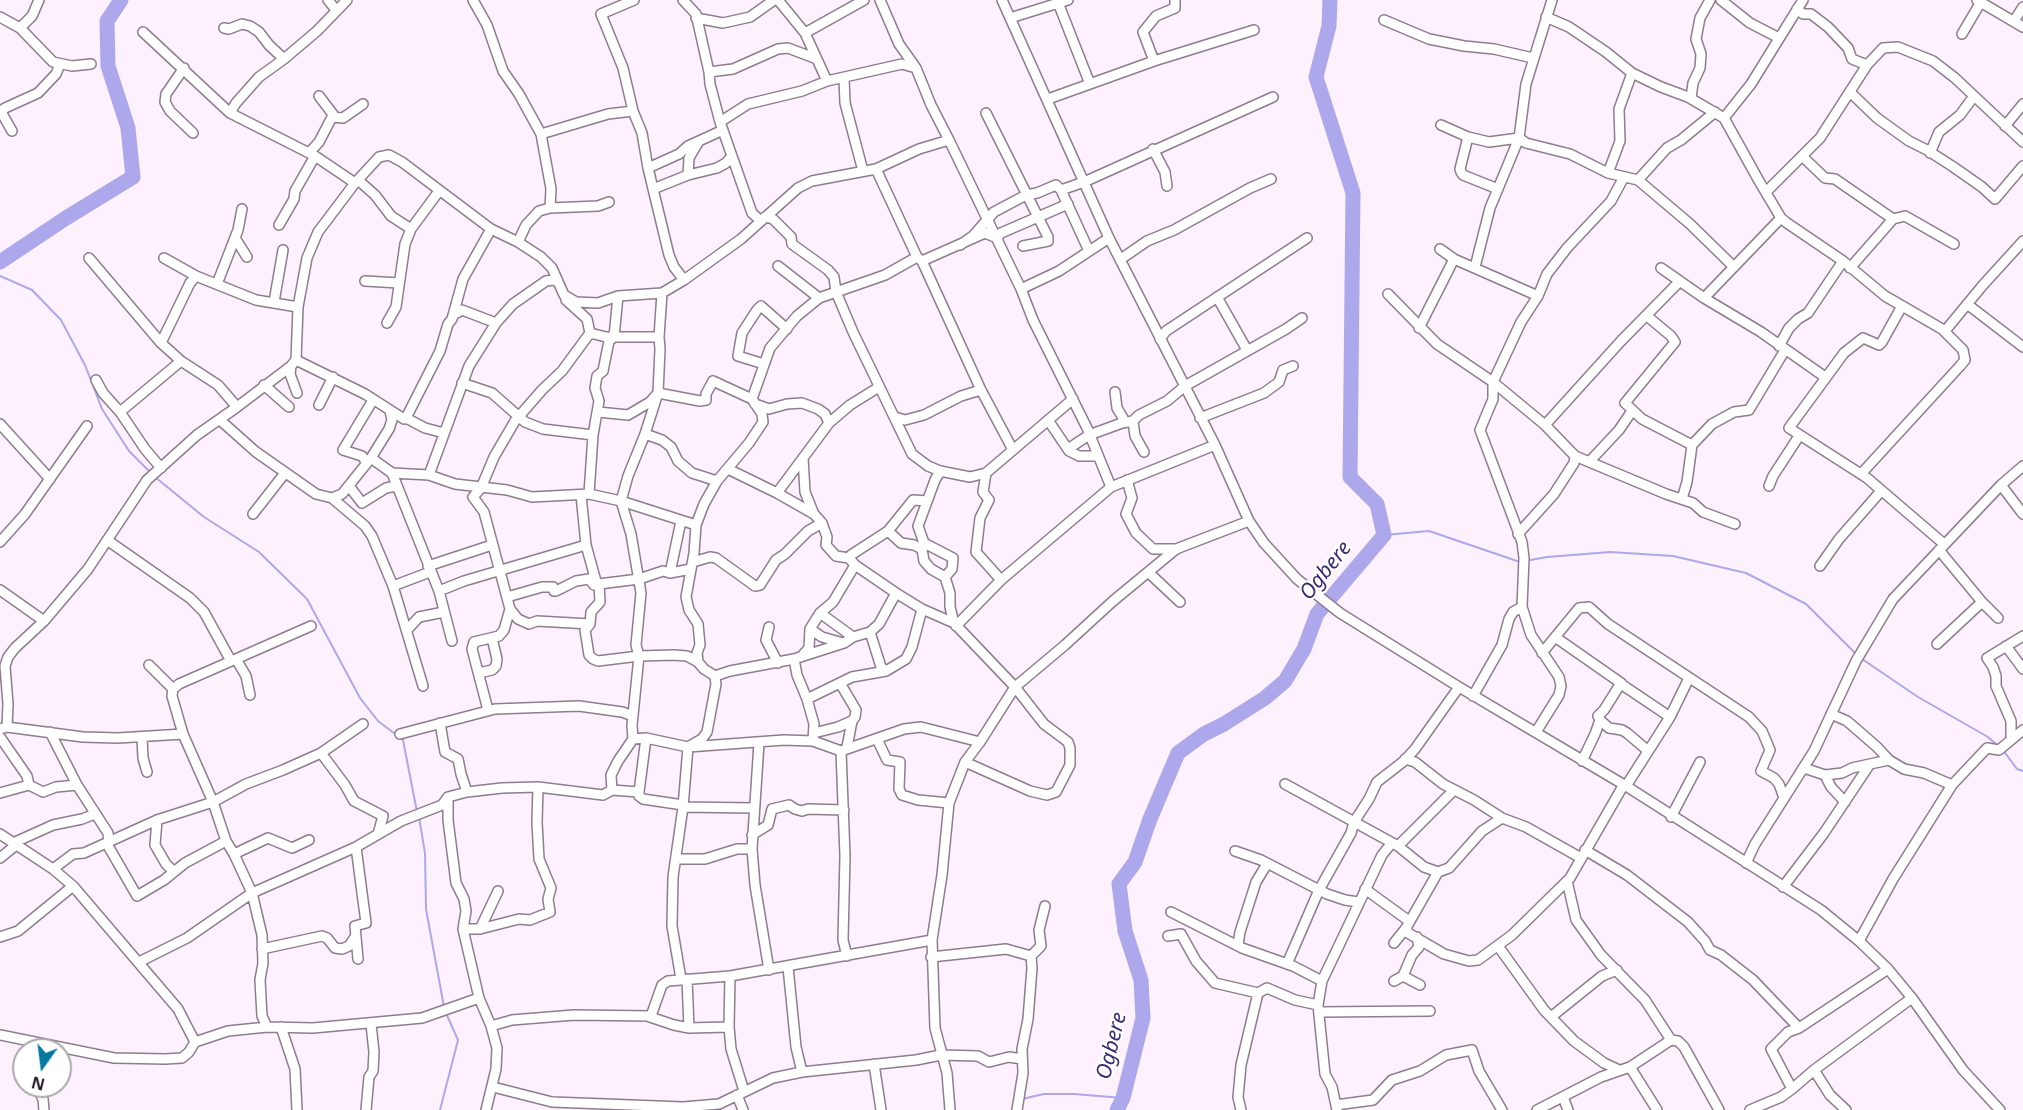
<!DOCTYPE html>
<html>
<head>
<meta charset="utf-8">
<style>
	body { margin:0 }
	#map { position:relative; width:2023px; height:1110px; overflow:hidden; background:#fdf1fd; font-family:"Noto Sans",sans-serif }
	canvas { display:block }
	.north { position:absolute; left:12px; top:1038px; width:60px; height:60px; box-sizing:border-box; background:#fff; border:2px solid #a9a7aa; border-radius:50%; rotate:194deg; font-size:16px; font-weight:700; line-height:24px; text-align:center; color:#29222a }
	.north::after { content:''; display:block; margin:auto; width:21px; height:27px; background:#0378a1; clip-path:polygon(50% 0,100% 100%,50% 72%,0 100%) }
</style>
</head>
<body>
<div id="map">
<canvas width="2023" height="1110"></canvas>
<div class="north">N</div>
</div>
<script>
const c = document.querySelector('canvas').getContext('2d');
c.lineJoin = 'round';
const shape = rows => new Path2D(rows.map(r => 'M' + r).join(''));
function trace(path, color, width, dash) { c.strokeStyle = color; c.lineWidth = width; c.lineCap = dash ? 'butt' : 'round'; c.setLineDash(dash || []); c.stroke(path); }
function label(font, color, halo, rows, align = 'center') {
  c.font = font + ' "Noto Sans",sans-serif'; c.lineWidth = 4.5; c.setLineDash([]); c.textBaseline = 'middle'; c.strokeStyle = halo; c.fillStyle = color; for (const [text, x, y, turn = 0] of rows) {
    c.save(); c.translate(x, y); c.rotate((+turn || 0) * Math.PI / 180); c.textAlign = isNaN(turn) ? turn : align; if (halo) c.strokeText(text, 0, 0); c.fillText(text, 0, 0); c.restore();
  }
}
const stream = shape([
	[0,276,32,290,61,320,85,365,102,409,129,451,151,473],
	[155,477,204,517,259,552,307,599,360,698,378,721,403,740,417,812],
	[1384,535,1429,531,1520,562],
	[1525,561,1547,557,1610,552,1673,556,1746,573,1806,604,1857,655],
	[1862,659,1918,697,1988,737,1998,746],
	[2003,750,2017,769,2023,771],
	[419,817,425,853,426,909,444,1007],
	[1022,1099,1044,1094,1074,1094,1123,1098],
	[440,1110,458,1040,446,1013]
]);
const river = shape([
	[0,262,66,218,133,177,128,128,108,66,107,21,121,0],
	[1117,1110,1123,1098,1143,1018,1141,980,1125,931,1119,884,1135,862,1150,819,1178,753,1204,734,1224,724,1265,698,1285,681,1304,649,1317,614,1384,535,1377,504,1350,477,1353,193,1316,77,1329,26,1330,0]
]);
const minor = shape([
	[328,0,336,10],
	[473,0,487,25,503,71,519,94,541,134,551,189,550,208],
	[683,0,696,14,709,72,710,84,720,122,752,213,761,221,765,217,773,219,791,237,792,244,828,270,834,277,836,292,853,332,912,454,928,466,940,471,970,477,986,473,1073,399],
	[778,0,805,33,827,81],
	[880,0,899,44,916,68,931,105,949,140],
	[1002,0,1109,238],
	[1057,0,1090,84],
	[1721,0,1750,23,1779,38],
	[1977,0,2023,27],
	[1797,9,1803,14,1811,14,1828,27,1848,48,1852,59,1867,65],
	[0,17,20,28,53,62,72,66,91,64],
	[1546,17,1569,27,1606,52,1632,73,1661,87,1688,97,1724,118,1759,181,1781,218,1787,223,1843,261,1885,296,1942,329,1963,350,1965,360,1960,366,1861,474],
	[696,18,723,23,750,17,774,0],
	[1010,18,1068,0],
	[1384,20,1429,39,1464,46,1494,49,1533,58],
	[2014,21,2023,7],
	[20,28,32,16,39,0],
	[224,28,229,29,242,24,250,26,259,32,269,45,284,59],
	[143,32,230,113,315,156,355,183],
	[805,33,864,0],
	[1962,34,1982,0],
	[1154,61,1143,32,1156,16,1175,8,1175,0],
	[184,68,166,94,165,102,170,111,193,133],
	[709,72,733,69,778,49,788,48,817,59],
	[844,79,845,103,863,171],
	[1851,93,1877,118,1909,141,1927,150,1952,166,1982,187,1995,199,2023,166],
	[319,96,335,117],
	[1691,98,1693,83,1700,68,1701,54,1696,39,1700,18,1710,0],
	[1048,99,1154,61,1254,30],
	[0,110,12,131],
	[633,111,623,68,601,14,634,0],
	[1,112,5,108,38,93,56,74,60,64],
	[230,113,236,103,259,77,284,59,317,31,347,0],
	[986,113,1048,237,1048,241,1023,246],
	[1724,118,1751,84,1803,0],
	[720,122,748,104,802,91,827,81,902,64,916,68],
	[1441,125,1468,137,1489,142,1519,138,1526,143,1570,154,1608,173,1638,180,1690,224,1734,267],
	[2005,126,2023,104],
	[541,134,608,114,633,111,642,133,648,168,669,255,674,267,684,280],
	[1468,137,1460,169,1461,172,1463,175,1498,189],
	[1153,149,1165,172,1167,186],
	[309,153,319,142,332,117,343,118,363,104],
	[1930,153,1939,132,1960,115,1974,96],
	[1803,157,1825,178,1835,179,1893,219],
	[648,168,679,154,688,146,723,130],
	[876,169,917,257,922,261,981,390,1013,450],
	[1608,173,1620,141,1619,109,1632,73],
	[688,175,689,158,699,141],
	[358,180,375,195,391,216,411,229],
	[1638,180,1667,148,1681,140,1715,112],
	[653,189,688,175,717,168,726,163,732,156],
	[1061,190,1089,251],
	[1766,192,1820,138,1867,65,1883,48,1898,47,1933,61,1955,78,2023,142],
	[279,225,294,199,295,191,315,156],
	[235,238,247,257],
	[518,242,526,225,539,211,550,208,598,206,609,202],
	[960,245,973,236,994,212,1026,195,1037,193,1056,185,1061,190,1084,182,1273,97],
	[1440,249,1454,259,1538,296],
	[89,258,161,343,181,361,218,385,237,407],
	[164,258,196,276,256,300,298,307],
	[1121,259,1147,241,1174,230,1250,188,1271,179],
	[922,261,985,233,997,238,1001,233,1068,204],
	[778,266,819,298],
	[1475,267,1490,208,1519,138,1526,84,1552,0],
	[1661,268,1704,298,1761,332,1825,377],
	[1850,268,1893,219,1905,216,1954,244],
	[365,281,399,283],
	[217,284,238,230,242,209],
	[1021,289,1033,320,1087,428,1111,487],
	[1388,294,1437,344,1493,382,1545,425,1575,456,1666,494,1693,503,1703,512,1735,524],
	[1217,297,1247,350],
	[1704,298,1781,218],
	[566,300,587,319,590,333,606,337,659,337],
	[274,302,283,250],
	[1967,304,2023,347],
	[1902,306,1882,342,1879,345,1863,338,1844,353,1789,428,1867,478,1944,544],
	[453,315,462,310,496,323],
	[1647,316,1671,336,1675,342,1625,403,1642,419,1692,445],
	[387,323,396,307,405,244,411,229,439,191],
	[1419,328,1454,259],
	[1945,331,1983,285,2023,241],
	[1160,339,1166,331,1307,238],
	[161,343,190,283,196,276],
	[1779,346,1789,328,1798,319,1808,313,1843,261],
	[296,360,365,394,404,419,406,418,425,428,444,433],
	[764,364,738,356,742,333,757,310,761,306,787,329],
	[291,366,290,374,297,393],
	[96,380,103,393,120,412,145,449,161,468],
	[462,383,492,393,525,422,543,429,593,435],
	[264,385,289,407],
	[1115,392,1117,408,1123,418,1122,423],
	[752,399,770,348,797,316,819,298,885,275,917,257],
	[755,404,769,409,787,404,802,403,818,409,825,414,829,423],
	[319,405,333,377],
	[120,412,181,361],
	[598,412,628,415,650,402,658,393,700,401,706,400,706,394,713,381,752,399,762,414,763,422,749,443,717,481,704,504,696,525,694,553,686,597,689,610,698,624,700,645,697,653,698,662],
	[895,417,905,420,924,415,961,396,981,390],
	[406,418,440,351,448,324,452,319,463,279,491,229],
	[1200,418,1264,393,1279,382,1283,370,1293,366],
	[220,420,256,452,316,494,332,498,342,494,371,458,389,429,392,420,390,411],
	[1048,420,1069,451,1079,456,1096,456],
	[1133,421,1135,436,1144,452],
	[0,424,50,479],
	[1545,425,1621,341,1680,281],
	[645,434,662,440,671,447,678,461,692,473,717,481],
	[1068,449,1089,435,1122,423,1133,421,1139,415,1167,401,1185,386,1286,329,1302,318],
	[371,458,392,473,429,475,455,484,507,490,532,497,589,494,621,501,696,525],
	[803,458,805,492,813,512],
	[1590,461,1619,430,1632,411],
	[367,463,362,456,343,450,373,400],
	[728,469,777,493,814,514,822,523,827,537,826,545,836,556,849,558,855,565,896,593,922,609,954,623,1015,687,1044,724,1068,742,1070,748,1070,765,1056,792,1047,795,1030,791,965,762],
	[940,471,935,480,918,526,924,543,953,558,952,569,945,577],
	[392,473,439,591,452,641],
	[986,473,983,492,989,500,980,518,976,552,1001,580],
	[429,475,469,366,496,323,513,304,546,281,554,280,558,282],
	[1127,480,1132,498,1126,514,1136,533,1153,549,1177,549],
	[2001,485,2023,514],
	[349,486,362,503,386,488,396,486],
	[1769,486,1773,476,1799,436],
	[777,493,829,423,850,405,879,387],
	[589,494,593,435,599,401,595,388,597,376,603,371,609,341,614,337,618,296],
	[581,495,586,545,597,585,599,584,600,602,591,612,590,624,585,630,589,655,593,659,598,661,639,656,674,655,687,656,698,662,704,669,715,676,716,684,707,732,702,739,688,747,683,807,673,877,672,926,681,979],
	[332,498,365,526,372,536,393,586,423,686],
	[1682,499,1687,482,1692,445,1712,424,1734,412,1749,410,1785,350],
	[253,514,285,473],
	[888,531,901,543,914,545,922,549,924,561,931,569,945,577,950,593,950,607,954,623],
	[1518,534,1554,494,1574,463,1575,456],
	[107,540,190,598,204,612,231,661],
	[0,542,25,514,87,426],
	[1939,550,1982,602,1998,618],
	[849,558,851,555,888,531,913,500,927,501],
	[693,562,710,557,716,558,755,586,760,585,776,560,785,554,808,531,822,523],
	[428,566,492,545],
	[1820,566,1839,539,1881,491],
	[1148,572,1180,602],
	[670,573,681,521],
	[599,584,639,579,663,571,670,573,691,569],
	[393,586,430,572],
	[0,590,44,621],
	[439,591,464,581,586,545],
	[507,597,542,587,553,587,554,591,556,591,576,581,589,579,594,585,597,585],
	[510,609,518,619,529,624,537,621,590,624],
	[820,613,853,637],
	[956,626,1001,580,1111,487,1215,445],
	[769,627,766,640,778,663],
	[810,629,822,637,843,643],
	[407,630,419,617,444,612],
	[870,632,881,667,886,671],
	[1555,637,1621,683,1604,710,1598,716,1600,720,1595,734,1582,761],
	[1937,644,1982,602],
	[2006,646,2023,669],
	[1542,653,1579,608,1589,607,1608,624,1749,717,1762,731,1770,750,1761,771,1774,778,1779,784,1784,798],
	[801,657,809,648,810,629,820,613,833,602,855,565],
	[236,659,246,676,250,695],
	[794,659,797,675,807,699,814,724,813,741],
	[149,665,173,689,172,696,183,734,213,802,226,841,234,854,252,893,262,935,263,963,260,980,262,1016,267,1027],
	[479,673,492,670,496,666,497,659,492,638],
	[715,676,730,671,794,659,844,643,853,637,870,632,879,624,896,593],
	[840,683,856,710,855,717,852,721,847,747],
	[1621,684,1670,717],
	[173,689,179,684,311,626],
	[1473,696,1502,645,1509,619,1513,612,1522,607],
	[807,699,852,677,886,671,906,659,912,647,922,609],
	[488,710,472,649,474,642,499,636,504,630,510,609,484,512,473,497,481,488,494,457,515,421,542,390,562,371,590,333],
	[1831,714,1847,721,1877,747,1889,760,1904,769,1924,773,1952,785],
	[1600,720,1609,728,1622,730,1627,733,1647,750],
	[440,723,445,752,458,759,461,774,467,792],
	[7,727,8,704,5,666,8,657,15,648,44,621,88,569,147,480,197,435,237,407,291,366,296,360,298,307,307,258,318,232,355,183,379,157,389,155,402,162,491,229,518,242,541,257,552,268,564,295,576,302,598,303,618,296,662,293,684,280,741,239,798,188,812,181,876,169,919,149,949,140,1021,289,1059,271,1109,238,1215,445,1249,521,1264,543,1297,579,1340,613,1459,687,1626,786,1821,910,1859,941,1888,969,1912,998,1963,1070,2000,1110],
	[0,729,7,727,83,737,118,738,183,734],
	[50,732,77,785,108,833,109,843],
	[1536,732,1559,695,1561,686,1559,677,1531,635,1522,607,1524,558,1522,542,1480,430,1493,399,1493,382,1521,322,1538,296,1547,274,1567,248,1611,201,1624,177],
	[814,733,838,727,852,721],
	[400,734,495,709,579,706,622,712,633,716],
	[0,737,27,776,29,785],
	[142,738,143,758,147,772],
	[633,739,646,738,688,747,784,740,813,741,841,751,904,729,921,727,980,742],
	[877,739,887,760,900,762,899,789,902,795,918,800,949,803],
	[2011,739,2011,721,1996,686,1996,676,1993,667,1987,658,2023,636],
	[759,743,752,849,755,885,769,970],
	[841,751,845,856,843,940,847,956],
	[321,753,345,785,354,801,383,816,378,834],
	[1405,759,1415,762,1443,784,1474,800,1502,818,1526,827,1581,858],
	[1804,768,1825,775,1842,773,1852,768,1870,764],
	[1825,775,1831,787,1845,802],
	[1285,784,1398,846,1424,867,1438,872,1449,868,1482,831,1502,818],
	[1626,786,1670,717,1689,678],
	[612,790,611,775,618,761,633,739,632,725,639,656,636,645,641,593,631,534,621,501,628,476,645,434,658,393,660,349,659,337,662,293],
	[639,792,646,738],
	[0,793,29,785,43,792,56,787,77,785],
	[448,797,448,820,456,883,464,899,466,911,463,929,479,998,491,1026,497,1048,496,1069,486,1110],
	[683,807,753,808],
	[1671,817,1700,762],
	[157,820,155,845,166,864,174,872],
	[0,834,53,869,73,886,178,1009,195,1042],
	[752,835,768,825,772,809,789,805,795,809,802,811,808,809,844,810],
	[13,843,53,825,82,819,95,814],
	[107,844,137,896,164,880,185,863,226,841],
	[1398,846,1454,790],
	[356,847,366,923,355,926,358,959],
	[1585,850,1627,875,1688,922,1705,941,1710,950,1721,955,1753,980,1799,1028],
	[1235,851,1261,860,1327,894,1345,900,1358,902],
	[234,854,268,838,292,848,309,840],
	[0,858,16,845],
	[676,859,705,859,737,849,752,849],
	[1746,863,1755,844,1814,751,1856,661,1893,599,2001,485,2023,466],
	[53,869,73,854,84,853,157,820,213,802,246,784,283,770,321,753,363,724],
	[1567,881,1576,920,1601,955,1645,1000,1671,1040,1678,1041,1684,1047,1719,1110],
	[1783,887,1824,833,1870,764,1889,760],
	[1365,889,1409,921],
	[1171,912,1242,948,1293,966,1322,981],
	[1406,928,1408,933,1444,954,1469,961,1478,960,1512,935,1570,878,1623,786],
	[463,929,480,929,519,919,530,920,550,912,548,899,551,888,539,859,537,822,538,787],
	[480,929,498,891],
	[1168,936,1181,934,1196,961,1215,983,1258,993,1267,988,1295,1000,1318,1005],
	[0,937,18,931,73,886],
	[1859,941,1893,879,1952,785,1987,748,1999,750,2023,730],
	[1394,943,1406,928,1438,872],
	[1238,945,1240,932,1256,882,1267,864],
	[1498,946,1544,1010,1574,1041,1604,1063,1619,1070],
	[262,949,322,936,327,938,335,948,342,949,349,946,355,937],
	[931,957,1006,949,1031,956],
	[139,962,187,938,252,893,356,847,401,821,442,805,448,797,467,792,502,788,538,787,603,795,612,790,639,792,639,796,643,799,683,805],
	[1287,964,1319,890,1351,833,1354,822,1369,799,1377,782,1404,761,1415,749,1459,687],
	[788,967,796,1047,802,1072],
	[730,976,729,1027,731,1049,744,1091],
	[1403,976,1420,985],
	[687,979,689,1028],
	[1394,981,1403,976,1412,955,1419,947,1417,937],
	[1319,1012,1430,1011],
	[647,1016,674,1025,689,1028,729,1027],
	[1551,1017,1602,976,1617,970],
	[491,1026,512,1020,574,1015,651,1016,662,985,668,981,730,976,932,940],
	[281,1027,295,1069,297,1110],
	[0,1035,114,1058,165,1059,182,1058,189,1052,195,1042,228,1031,267,1027,313,1028,422,1018,479,998],
	[874,1064,881,1110],
	[1630,1067,1657,1110],
	[1814,1070,1830,1095,1846,1110],
	[36,1086,43,1099,44,1110],
	[493,1087,552,1102,683,1107,719,1104,773,1078,802,1072,916,1060,941,1055,978,1056,989,1062,1009,1057,1022,1059],
	[1792,1089,1771,1049,1788,1032,1799,1028,1888,969],
	[737,1095,743,1110],
	[1563,1097,1568,1110],
	[1336,1105,1373,1100,1392,1080,1420,1071,1446,1055,1472,1050,1479,1071,1502,1110],
	[366,1110,369,1077,373,1071,374,1052,371,1024],
	[950,1110,947,1073,935,1028,932,940,942,875,949,803,965,762,980,742,1015,687,1065,645,1113,601,1176,549,1249,521],
	[1017,1110,1023,1073,1022,1049,1028,1019,1032,968,1031,956,1041,946,1039,930,1045,906],
	[1241,1110,1238,1097,1241,1065,1258,993],
	[1337,1110,1332,1087,1325,1074,1318,1005,1322,981,1382,855,1391,844],
	[1537,1110,1601,1077,1630,1067,1671,1040],
	[1750,1110,1781,1097,1792,1089,1814,1070,1912,998]
]);
const waterNames = [
	["Ogbere",1326,571,-51],
	["Ogbere",1112,1046,-76]
];
trace(stream, '#aca8eb', 2);
trace(river, '#aca8eb', 15);
trace(minor, '#8e7c8f', 12);
trace(minor, '#fff', 9);
label('italic 21px', '#392a77', '#fff', waterNames);
</script>
</body>
</html>
